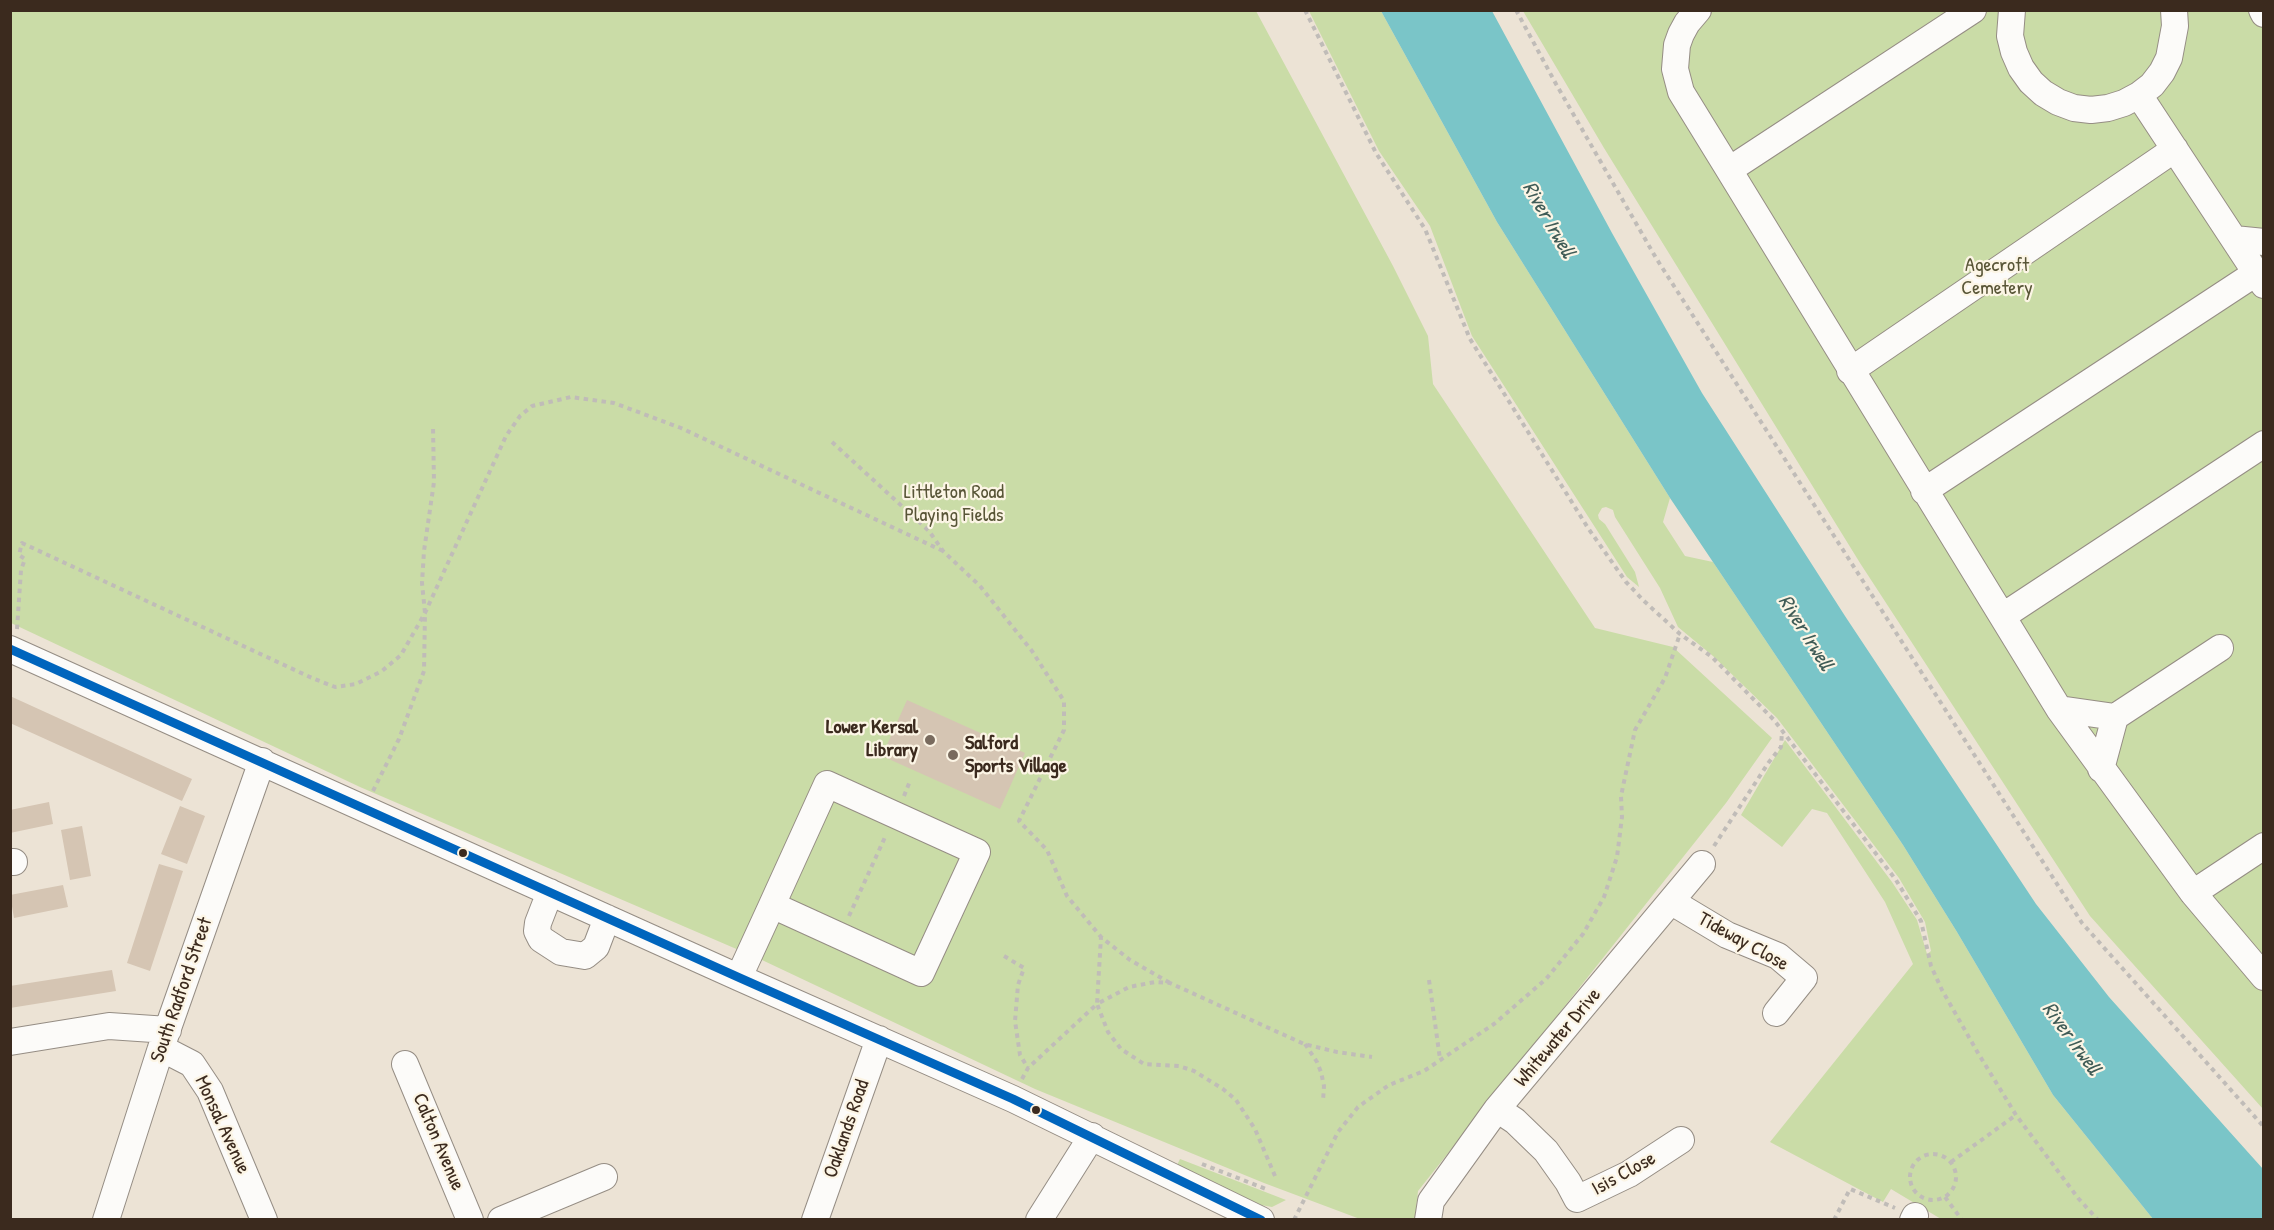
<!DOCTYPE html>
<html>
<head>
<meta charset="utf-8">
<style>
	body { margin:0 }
	#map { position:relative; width:2274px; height:1230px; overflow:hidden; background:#ece3d5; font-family:"Patrick Hand",sans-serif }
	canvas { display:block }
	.frame { position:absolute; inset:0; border:12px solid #3b2a1e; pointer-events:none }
</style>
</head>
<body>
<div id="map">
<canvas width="2274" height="1230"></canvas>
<div class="frame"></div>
</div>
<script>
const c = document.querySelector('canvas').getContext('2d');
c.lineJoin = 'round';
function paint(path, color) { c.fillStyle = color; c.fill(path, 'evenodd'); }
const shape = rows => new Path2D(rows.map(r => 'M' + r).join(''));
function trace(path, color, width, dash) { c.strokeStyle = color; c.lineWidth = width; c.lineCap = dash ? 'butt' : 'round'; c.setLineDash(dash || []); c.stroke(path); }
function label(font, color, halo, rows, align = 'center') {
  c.font = font + ' "Patrick Hand",sans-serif'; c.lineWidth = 4.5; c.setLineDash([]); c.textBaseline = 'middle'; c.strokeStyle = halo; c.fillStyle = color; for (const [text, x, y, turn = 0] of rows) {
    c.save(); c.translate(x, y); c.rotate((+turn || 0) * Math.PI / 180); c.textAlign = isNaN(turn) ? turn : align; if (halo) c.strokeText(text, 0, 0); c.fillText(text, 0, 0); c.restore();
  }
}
const green = shape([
	[10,11,1256,11,1393,266,1428,336,1433,384,1595,628,1673,647,1772,738,1726,803,1418,1191,1415,1219,1360,1219,1264,1183,1035,1089,762,960,360,787,11,623],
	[1309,11,1381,11,1497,222,1670,498,1663,522,1685,556,1713,562,1903,845,1957,932,2053,1095,2153,1219,1941,1219,1891,1189,1883,1202,1770,1142,1913,964,1885,902,1827,813,1812,809,1782,847,1741,815,1785,740,1892,882,1917,920,1927,954,1931,951,1925,922,1899,878,1777,718,1713,656,1678,627,1660,588,1615,517,1613,510,1606,507,1602,508,1598,515,1599,519,1605,524,1635,572,1639,587,1627,577,1472,336,1430,226,1379,151],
	[1523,11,2263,11,2263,1109,2090,916,1860,563,1604,148],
	[1180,1159,1286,1200,1272,1207,1261,1205,1177,1165]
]);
const water = shape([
	[1381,11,1492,11,1612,233,1702,393,1845,616,2036,904,2109,997,2263,1169,2263,1219,2153,1219,2053,1095,1957,932,1903,845,1670,498,1497,222]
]);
const building = shape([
	[10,696,192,779,182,801,10,723],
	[907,700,1025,753,1000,809,882,756],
	[49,802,53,824,10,833,10,810],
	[180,806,205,816,187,864,161,854],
	[82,826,91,876,70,880,61,830],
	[159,864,183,871,150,971,127,963],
	[63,885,68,907,14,918,10,895],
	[112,970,116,991,10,1008,10,986]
]);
const path = shape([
	[1305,10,1376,153,1425,229,1470,339,1588,528,1626,582,1644,601,1680,634,1712,657,1774,720,1896,880,1921,921,1931,966,1942,990,1978,1053,2016,1115,2078,1198,2098,1220],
	[1516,10,1556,84,1656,258,2082,923,2264,1127],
	[832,442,929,531,943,551,980,586,1032,651,1064,701,1064,730,1019,821,1047,850,1067,896,1101,937,1130,960,1170,983],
	[17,629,21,570,25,559,19,555,22,543,312,678,335,687,356,684,382,671,401,655,425,613,506,436,520,416,532,406,571,397,614,403,681,428,943,551],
	[373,791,399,739,424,671,425,613,422,583,424,551,434,482,433,426],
	[904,796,910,781],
	[1714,846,1769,762,1781,747,1782,731],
	[849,916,886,835],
	[1004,956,1024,968,1018,985,1015,1021,1020,1055,1028,1068],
	[1429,980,1440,1059],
	[1305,1044,1317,1062,1321,1072,1324,1086,1323,1101],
	[1022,1079,1028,1068,1097,1004,1101,937],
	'1910 1177a23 23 0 1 1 46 0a23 23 0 1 1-46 0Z',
	[1951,1162,2016,1115],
	[1202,1164,1266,1189],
	[1275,1176,1255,1129,1236,1100,1223,1089,1194,1071,1179,1066,1144,1064,1121,1049,1108,1032,1097,1004,1129,987,1155,982,1170,983,1304,1044,1337,1052,1372,1057],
	[1945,1197,1962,1220],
	[1294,1220,1338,1132,1358,1107,1389,1085,1424,1071,1494,1024,1546,979,1583,934,1604,897,1617,857,1622,817,1621,796,1635,730,1665,678,1680,634],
	[1834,1220,1850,1189,1895,1208]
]);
const minor = shape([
	[1698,10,1687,23,1681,34,1677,45,1675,69,1681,92,1729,170],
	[1973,10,1729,170,2059,709,2193,893,2264,977],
	[2012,10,2010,36,2014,52,2021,68,2031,82,2043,93,2058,102,2074,108,2091,110,2108,108,2124,103,2139,95,2152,85,2162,72,2169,58,2175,26,2174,10],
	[2262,10,2264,14],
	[2139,95,2264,285],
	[2234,239,2264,242],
	[1850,371,2175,149],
	[1924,491,2256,273],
	[2003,616,2264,444],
	[10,649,740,978,1013,1099,1261,1220],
	[2059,709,2115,717],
	[2101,769,2115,717,2220,648],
	[827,784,977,852,921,973,772,905,827,784],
	[10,862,14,862],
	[550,892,538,923,537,931,541,939,561,952,585,956,596,947,607,918],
	[2193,893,2264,846],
	[1672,902,1727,935,1778,956,1804,978,1776,1013],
	[740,978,744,966,772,905],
	[10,1042,109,1026,168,1030],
	[161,1048,192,1064,210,1091,264,1220],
	[405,1064,470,1220],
	[1497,1109,1515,1121,1546,1151,1568,1182,1577,1199,1629,1174,1681,1140],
	[106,1220,161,1048,262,761],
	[501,1220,604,1177],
	[815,1220,879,1039],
	[1039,1220,1092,1136],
	[1428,1220,1431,1201,1497,1109,1702,864],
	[1913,1220,1915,1216]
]);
const bus1 = shape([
	[10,649,740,978,1013,1099,1261,1220]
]);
const markers = [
	[930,740,6,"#796b5e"],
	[953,755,6,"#796b5e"],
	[463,853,5,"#3b2a1e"],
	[1036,1110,5,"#3b2a1e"]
];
const parkNames = [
	["Agecroft",1997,266],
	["Cemetery",1997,289],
	["Littleton Road",954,493],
	["Playing Fields",954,516]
];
const poiNames = [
	["Lower Kersal",918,728],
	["Library",918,751],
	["Salford",965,744,"left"],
	["Sports Village",965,767,"left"]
];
const streetNames = [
	["Tideway Close",1743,942,29],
	["South Radford Street",182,990,-71],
	["Whitewater Drive",1558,1038,-50],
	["Monsal Avenue",222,1125,65],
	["Oaklands Road",847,1129,-71],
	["Calton Avenue",438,1142,67],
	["Isis Close",1624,1174,-29]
];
const waterNames = [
	["River Irwell",1548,220,60],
	["River Irwell",1805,633,58],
	["River Irwell",2071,1039,54]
];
paint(green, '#cadca7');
paint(water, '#7ac5c8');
paint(building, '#d5c5b3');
trace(minor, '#958d84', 28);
trace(path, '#c0bcb8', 4, [4.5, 4.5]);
trace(minor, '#fcfbf9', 26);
trace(bus1, '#0065bd', 9);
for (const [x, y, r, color] of markers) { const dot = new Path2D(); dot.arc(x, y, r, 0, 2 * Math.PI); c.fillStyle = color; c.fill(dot); trace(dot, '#fcf5e5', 2); }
label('20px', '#585537', '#fcf5e5', parkNames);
label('bold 20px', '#3b2a1e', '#fcf5e5', poiNames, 'right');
label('20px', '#3b2a1e', '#fcf5e5', streetNames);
label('italic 21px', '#405c57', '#fcf5e5', waterNames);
</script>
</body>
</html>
